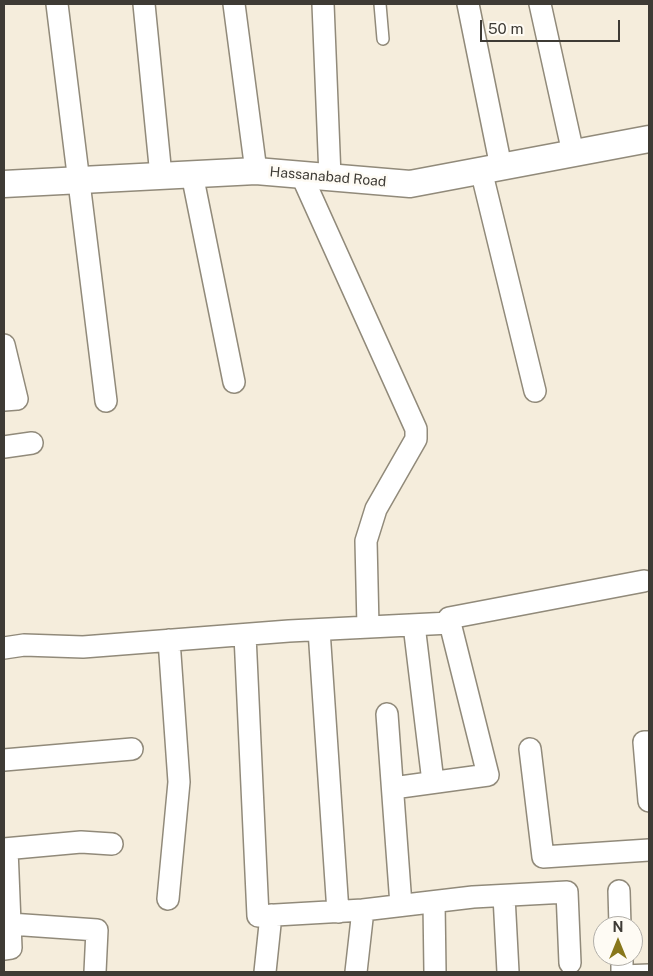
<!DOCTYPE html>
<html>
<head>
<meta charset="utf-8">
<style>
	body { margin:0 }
	#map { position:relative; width:653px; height:976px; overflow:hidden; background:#f5eddc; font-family:"Public Sans",sans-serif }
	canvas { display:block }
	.frame { position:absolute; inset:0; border:5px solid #3e3b35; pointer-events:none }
	.north { position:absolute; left:593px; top:916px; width:50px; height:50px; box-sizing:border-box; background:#fefbf4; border:1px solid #b1aea8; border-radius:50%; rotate:0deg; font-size:14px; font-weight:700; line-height:20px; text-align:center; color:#3e3b35 }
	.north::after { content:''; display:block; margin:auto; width:18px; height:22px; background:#88771b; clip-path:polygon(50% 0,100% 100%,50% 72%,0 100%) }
	.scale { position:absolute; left:480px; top:20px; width:140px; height:22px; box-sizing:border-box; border:2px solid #3e3b35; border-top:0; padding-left:6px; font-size:15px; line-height:18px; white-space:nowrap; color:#3e3b35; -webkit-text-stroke:4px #fefbf4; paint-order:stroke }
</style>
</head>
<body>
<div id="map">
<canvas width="653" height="976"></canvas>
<div class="frame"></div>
<div class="north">N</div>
<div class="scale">50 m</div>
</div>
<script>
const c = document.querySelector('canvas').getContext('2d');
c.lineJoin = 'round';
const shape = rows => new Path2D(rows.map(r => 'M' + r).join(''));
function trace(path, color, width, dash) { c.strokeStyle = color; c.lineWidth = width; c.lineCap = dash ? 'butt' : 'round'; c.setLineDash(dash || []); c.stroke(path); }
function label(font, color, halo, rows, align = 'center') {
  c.font = font + ' "Public Sans",sans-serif'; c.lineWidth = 5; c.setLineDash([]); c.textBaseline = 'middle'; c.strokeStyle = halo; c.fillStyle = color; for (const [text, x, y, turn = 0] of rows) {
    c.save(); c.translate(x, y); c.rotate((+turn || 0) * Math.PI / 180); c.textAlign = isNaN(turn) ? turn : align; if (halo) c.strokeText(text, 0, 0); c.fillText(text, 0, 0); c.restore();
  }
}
const service = shape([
	[380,4,383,39],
	[622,971,649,970]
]);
const minor = shape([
	[57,4,106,401],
	[144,4,161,176],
	[234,4,256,171],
	[323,4,330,177],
	[468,4,501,167],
	[540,4,573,153],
	[481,170,535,391],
	[192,174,234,382],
	[301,174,416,429,416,439,376,509,366,541,368,627],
	[4,345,17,399,4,400],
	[4,447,32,443],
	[414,625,433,782],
	[319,630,338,912],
	[245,635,258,916,363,910],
	[4,648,24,645,83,647,289,631,450,623,449,618,644,581],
	[387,714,401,905],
	[649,742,644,742,649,801],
	[530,749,543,857,649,850],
	[4,760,132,749],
	[393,788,488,775,450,623],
	[4,849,81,842,112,844],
	[619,891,620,926],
	[504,896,508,972],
	[168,899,179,782,169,640],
	[434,902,435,972],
	[10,924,97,930,95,972],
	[4,949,11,948,7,849],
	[622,956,622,972],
	[265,972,271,915],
	[356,972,363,910,473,897,567,892,570,963]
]);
const tertiary = shape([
	[4,184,256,171,410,184,649,139]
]);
const streetNames = [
	["Hassanabad Road",328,177,5]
];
trace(service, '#918a7a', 14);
trace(minor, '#918a7a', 24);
trace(tertiary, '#918a7a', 29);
trace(service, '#fff', 11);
trace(minor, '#fff', 21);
trace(tertiary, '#fff', 26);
label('14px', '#3e3b35', '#fefbf4', streetNames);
</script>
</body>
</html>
